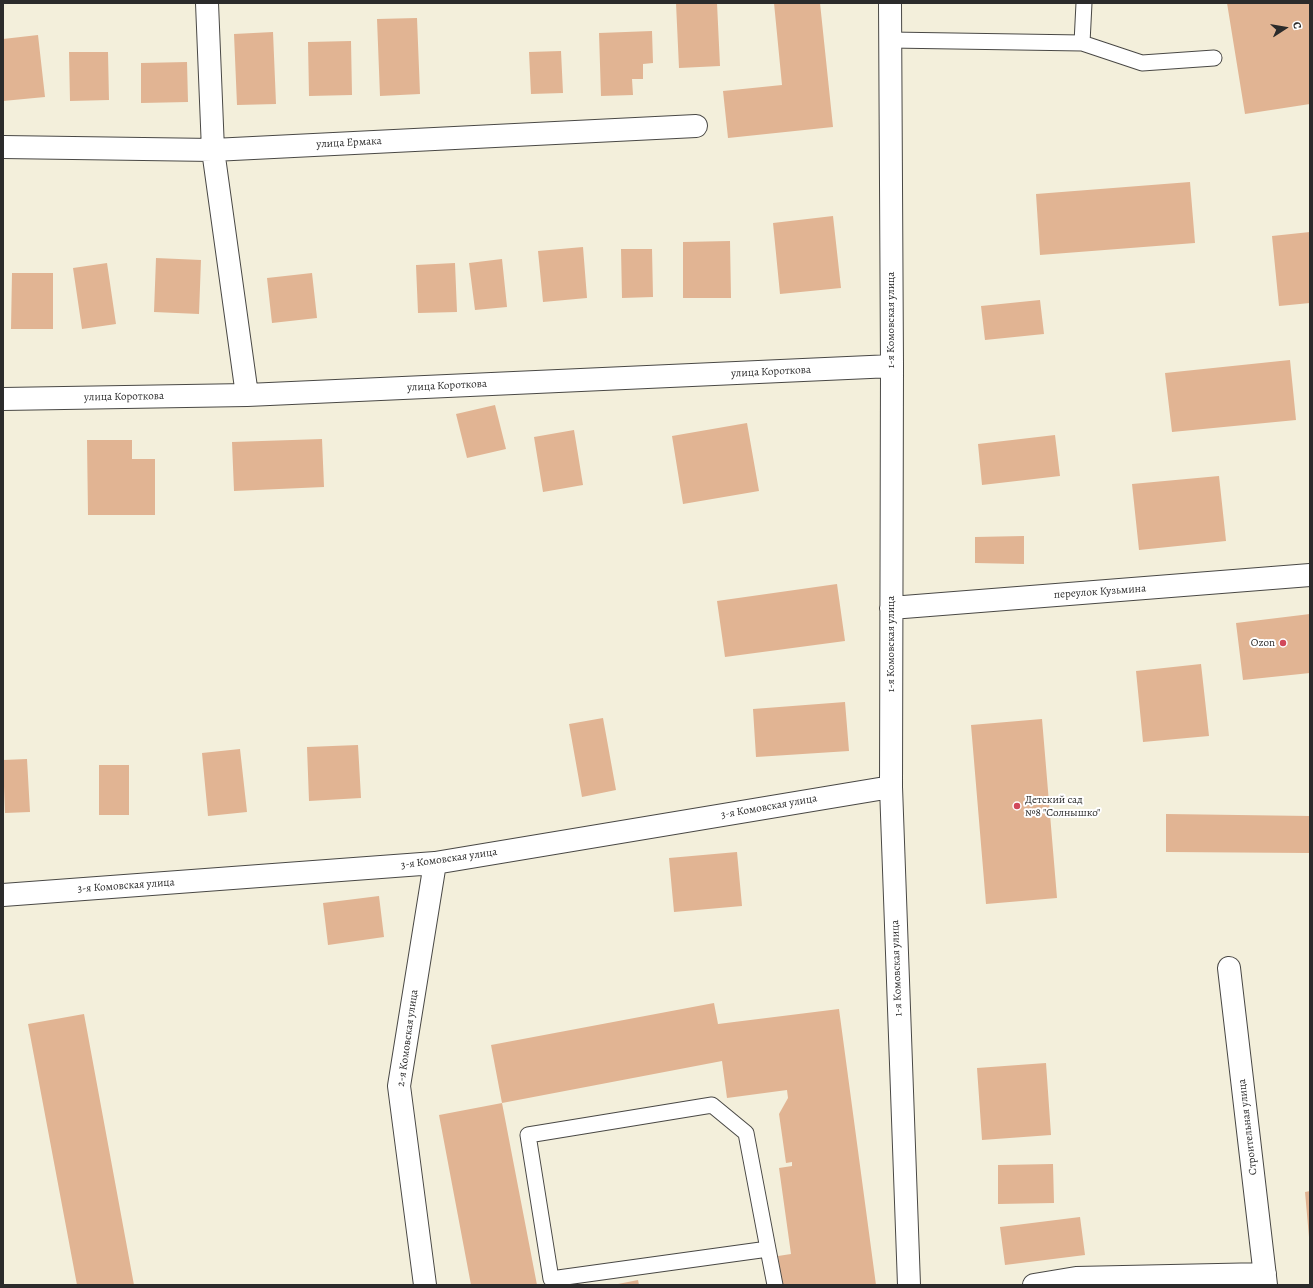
<!DOCTYPE html>
<html>
<head>
<meta charset="utf-8">
<style>
	body { margin:0 }
	#map { position:relative; width:1313px; height:1288px; overflow:hidden; background:#f3efdb; font-family:Alegreya,serif }
	canvas { display:block }
	.frame { position:absolute; inset:0; border:4px solid #2b2b2b; pointer-events:none }
	.north { position:absolute; left:1265px; top:8px; width:40px; height:40px; -webkit-text-stroke:3px #fff; paint-order:stroke; rotate:78deg; font-size:11px; font-weight:700; line-height:16px; text-align:center; color:#2b2b2b }
	.north::after { content:''; display:block; margin:auto; width:14px; height:18px; background:#2b2b2b; clip-path:polygon(50% 0,100% 100%,50% 72%,0 100%) }
</style>
</head>
<body>
<div id="map">
<canvas width="1313" height="1288"></canvas>
<div class="frame"></div>
<div class="north">С</div>
</div>
<script>
const c = document.querySelector('canvas').getContext('2d');
c.lineJoin = 'round';
function paint(path, color) { c.fillStyle = color; c.fill(path, 'evenodd'); }
const shape = rows => new Path2D(rows.map(r => 'M' + r).join(''));
function trace(path, color, width, dash) { c.strokeStyle = color; c.lineWidth = width; c.lineCap = dash ? 'butt' : 'round'; c.setLineDash(dash || []); c.stroke(path); }
function label(font, color, halo, rows, align = 'center') {
  c.font = font + ' Alegreya,serif'; c.lineWidth = 4; c.setLineDash([]); c.textBaseline = 'middle'; c.strokeStyle = halo; c.fillStyle = color; for (const [text, x, y, turn = 0] of rows) {
    c.save(); c.translate(x, y); c.rotate((+turn || 0) * Math.PI / 180); c.textAlign = isNaN(turn) ? turn : align; if (halo) c.strokeText(text, 0, 0); c.fillText(text, 0, 0); c.restore();
  }
}
const building = shape([
	[676,3,717,3,720,66,679,68],
	[774,3,820,3,833,127,728,138,723,91,782,85],
	[1227,3,1310,3,1310,104,1245,114],
	[417,18,420,94,380,96,377,19],
	[652,31,653,63,643,64,643,79,632,79,633,95,601,96,599,33],
	[273,32,276,104,237,105,234,34],
	[38,35,45,97,3,101,3,39],
	[351,41,352,95,309,96,308,42],
	[561,51,563,93,531,94,529,52],
	[69,52,108,52,109,100,70,101],
	[187,62,188,102,141,103,141,63],
	[1190,182,1195,243,1040,255,1036,194],
	[833,216,841,288,780,294,773,223],
	[1310,232,1310,303,1279,306,1272,236],
	[730,241,731,298,683,298,683,242],
	[583,247,587,298,543,302,538,251],
	[621,249,652,249,653,297,622,298],
	[156,258,201,260,199,314,154,312],
	[502,259,507,307,475,310,469,263],
	[107,263,116,324,82,329,73,268],
	[455,263,457,312,418,313,416,265],
	[12,273,53,273,53,329,11,329],
	[312,273,317,318,272,323,267,278],
	[1040,300,1044,334,985,340,981,306],
	[1290,360,1296,420,1172,432,1165,373],
	[495,405,506,449,467,458,456,414],
	[747,423,759,491,683,504,672,436],
	[574,430,583,485,543,492,534,437],
	[1055,435,1060,476,982,485,978,444],
	[322,439,324,487,234,491,232,442],
	[87,440,132,440,132,459,155,459,155,515,88,515],
	[1219,476,1226,541,1139,550,1132,484],
	[1024,536,1024,564,975,563,975,537],
	[837,584,845,641,725,657,717,601],
	[1310,614,1310,673,1243,680,1236,623],
	[1201,664,1209,736,1143,742,1136,671],
	[845,702,849,751,756,757,753,709],
	[603,718,616,790,582,797,569,724],
	[1042,719,1057,898,986,904,971,725],
	[358,745,361,798,309,801,307,747],
	[240,749,247,812,208,816,202,753],
	[27,759,30,812,5,813,3,760],
	[99,765,129,765,129,815,99,815],
	[1166,814,1310,816,1310,853,1166,852],
	[737,852,742,906,674,912,669,858],
	[379,896,384,937,328,945,323,903],
	[714,1003,718,1024,839,1009,876,1285,782,1285,778,1256,791,1254,779,1168,792,1166,792,1162,786,1163,779,1114,788,1098,787,1090,727,1098,722,1061,502,1103,537,1285,471,1285,439,1115,502,1103,491,1045],
	[84,1014,134,1285,77,1285,28,1024],
	[1046,1063,1051,1135,982,1140,977,1068],
	[1053,1164,1054,1203,998,1204,998,1165],
	[1310,1191,1310,1237,1309,1237,1305,1192],
	[1080,1217,1085,1255,1005,1265,1000,1227],
	[638,1280,639,1285,618,1285,618,1284]
]);
const service = shape([
	[890,40,1082,43,1084,3],
	[1082,43,1142,63,1214,58],
	[768,1249,551,1279,528,1135,712,1105,746,1133,768,1249,775,1285]
]);
const minor = shape([
	[207,3,213,150,247,395],
	[890,3,892,366,891,787,909,1285],
	[3,147,213,150,696,126],
	[3,399,247,395,892,366],
	[891,608,1310,575],
	[3,895,435,863,891,787],
	[1229,968,1266,1285],
	[425,1285,399,1086,435,863],
	[1034,1285,1076,1278,1265,1274]
]);
const markers = [
	[1283,643,4,"#d1495b"],
	[1017,806,4,"#d1495b"]
];
const streetNames = [
	["улица Ермака",349,143,-3],
	["1-я Комовская улица",891,320,-90],
	["улица Короткова",771,372,-3],
	["улица Короткова",447,386,-3],
	["улица Короткова",124,397,-1],
	["переулок Кузьмина",1100,592,-4],
	["1-я Комовская улица",891,644,-90],
	["3-я Комовская улица",769,807,-10],
	["3-я Комовская улица",449,859,-8],
	["3-я Комовская улица",126,886,-4],
	["1-я Комовская улица",897,968,-92],
	["2-я Комовская улица",408,1038,-82],
	["Строительная улица",1248,1127,-97]
];
const poiNames = [
	["Ozon",1275,643],
	["Детский сад",1025,800,"left"],
	["№8 \"Солнышко\"",1025,813,"left"]
];
paint(building, '#e1b493');
trace(service, '#494845', 17);
trace(minor, '#494845', 24);
trace(service, '#fff', 15);
trace(minor, '#fff', 22);
for (const [x, y, r, color] of markers) { const dot = new Path2D(); dot.arc(x, y, r, 0, 2 * Math.PI); c.fillStyle = color; c.fill(dot); trace(dot, '#fff', 1.5); }
label('11px', '#2b2b2b', '#fff', streetNames);
label('11px', '#2b2b2b', '#fff', poiNames, 'right');
</script>
</body>
</html>
